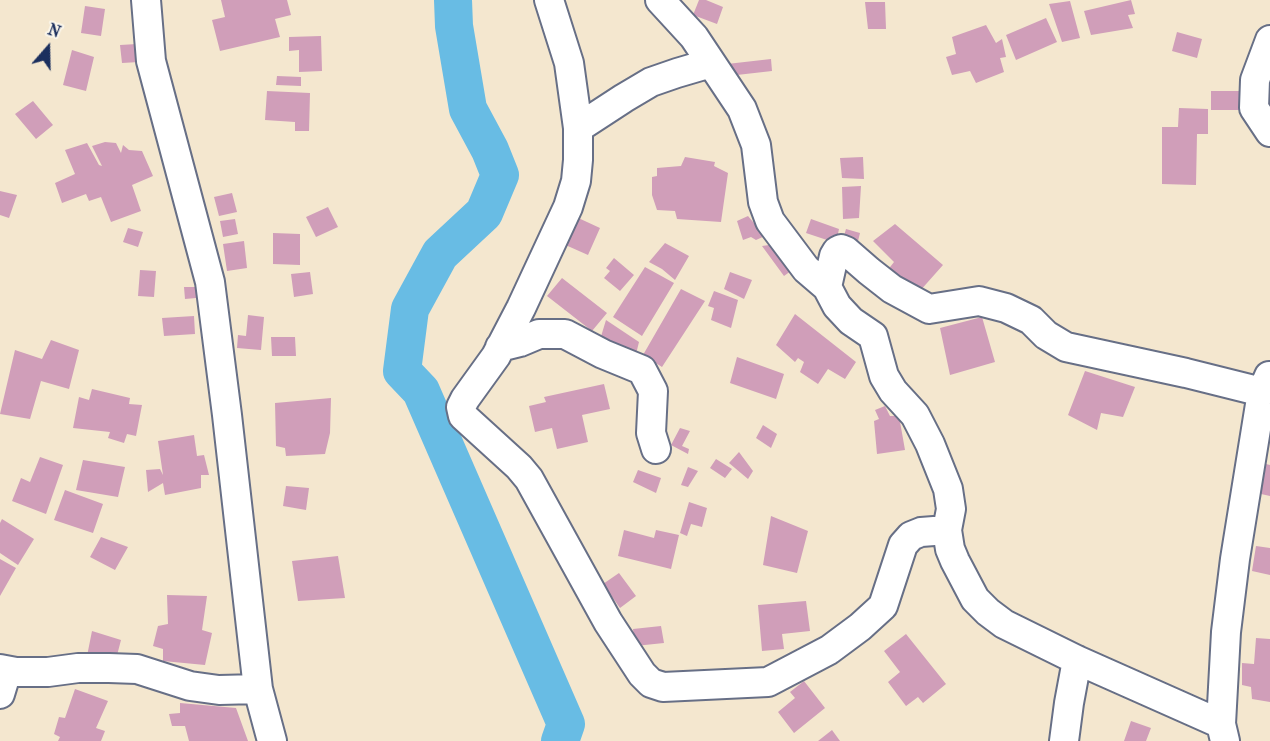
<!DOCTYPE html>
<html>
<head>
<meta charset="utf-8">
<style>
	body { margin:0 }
	#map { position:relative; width:1270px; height:741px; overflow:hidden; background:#f4e7cf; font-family:"IM FELL French Canon",serif }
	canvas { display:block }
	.north { position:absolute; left:18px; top:18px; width:60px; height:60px; -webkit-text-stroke:4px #fbf7ec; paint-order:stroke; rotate:20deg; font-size:16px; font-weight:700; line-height:24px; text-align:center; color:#1b2f5e }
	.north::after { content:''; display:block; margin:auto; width:21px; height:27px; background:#1b2f5e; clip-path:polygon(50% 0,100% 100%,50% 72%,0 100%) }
</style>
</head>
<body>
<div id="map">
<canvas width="1270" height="741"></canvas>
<div class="north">N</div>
</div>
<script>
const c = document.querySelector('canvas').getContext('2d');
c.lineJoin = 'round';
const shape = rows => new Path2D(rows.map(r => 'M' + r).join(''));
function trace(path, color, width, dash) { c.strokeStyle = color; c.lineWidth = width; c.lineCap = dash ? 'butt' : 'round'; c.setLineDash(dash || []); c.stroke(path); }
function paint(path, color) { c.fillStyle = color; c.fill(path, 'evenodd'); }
const river = shape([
	[453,0,454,26,468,109,490,150,500,175,484,213,440,254,410,309,402,371,421,391,566,724,560,741]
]);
const building = shape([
	[221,0,287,0,291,15,275,19,280,37,220,51,212,20,225,17],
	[699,0,706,0,723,7,717,24,693,15],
	[1131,0,1135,14,1128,15,1133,28,1091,35,1084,11],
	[1070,1,1080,38,1062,42,1049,4],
	[865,2,885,2,886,29,868,29],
	[85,6,105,9,101,36,81,33],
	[1046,18,1057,42,1016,60,1006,35],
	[986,25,996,43,1002,39,1006,57,1000,58,1004,72,976,83,970,71,952,75,946,57,956,54,952,37],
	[1177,32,1202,39,1197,58,1172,51],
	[321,36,322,71,299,72,299,50,289,51,289,37],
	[137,44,139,62,122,63,120,45],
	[72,50,94,57,86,91,63,85],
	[771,59,772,71,728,76,727,64],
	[277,76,301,77,301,86,276,85],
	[267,91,310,93,309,131,295,131,295,122,265,120],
	[1211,91,1239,91,1239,110,1211,110],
	[33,101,53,125,36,139,15,114],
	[1179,108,1208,109,1208,134,1197,134,1196,185,1162,184,1162,127,1178,127],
	[105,142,116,143,121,153,123,145,129,150,142,151,153,176,132,185,141,211,111,222,101,197,89,201,86,194,62,203,55,183,75,174,65,150,87,143,99,165,102,166,92,146],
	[685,157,715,162,714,166,728,173,721,222,677,219,675,211,657,210,652,195,652,177,657,176,657,168,681,166],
	[863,157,864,179,842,178,840,158],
	[861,186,859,218,843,219,842,187],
	[0,191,17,195,9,218,0,215],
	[232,193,237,212,219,216,214,197],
	[328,207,338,227,316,237,306,217],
	[574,216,600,228,588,255,561,243],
	[748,216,765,236,756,240,751,237,743,240,737,221],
	[235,219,238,234,223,237,220,221],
	[811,219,839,229,836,243,806,233],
	[895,224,943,265,919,292,887,271,894,262,873,241],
	[128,228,143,232,138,247,123,242],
	[846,229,860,233,856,249,842,243],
	[273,233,300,234,300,265,273,264],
	[244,241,247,268,227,271,223,244],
	[665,243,689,256,675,280,662,269,649,262],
	[776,244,795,268,784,276,762,246],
	[614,258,634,275,620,291,604,278,610,271,606,268],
	[645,267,674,283,642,336,613,317],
	[140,270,156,271,154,297,138,296],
	[310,272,313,294,294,297,291,274],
	[730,272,752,280,744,299,724,289],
	[562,278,607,313,592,331,547,296],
	[184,287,196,287,196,298,185,299],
	[681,289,705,301,662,367,643,355],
	[714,291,738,300,731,328,711,320,714,308,708,306],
	[795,314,856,362,845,379,828,369,818,384,800,372,804,362,798,358,795,362,776,345],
	[248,315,264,317,261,350,237,348,238,335,246,336],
	[194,316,195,334,164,336,162,318],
	[982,317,995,362,950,375,940,328],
	[606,320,639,342,634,362,599,343],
	[271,337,295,337,296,356,272,356],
	[51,340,79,350,69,389,41,381,30,419,0,414,15,350,42,359],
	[737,357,784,374,776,399,730,383],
	[1085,371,1135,387,1123,417,1101,413,1097,430,1068,415],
	[604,384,610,409,582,415,588,442,557,449,552,428,535,432,529,406,546,402,544,397],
	[92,389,130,398,129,404,142,405,136,436,127,434,124,443,108,438,110,432,73,428,79,397,89,400],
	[331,398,330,433,325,454,286,456,285,448,276,446,275,403],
	[885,406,890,416,899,416,905,450,877,454,874,421,879,419,875,410],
	[763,425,777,434,771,448,756,438],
	[680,428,690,431,682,446,689,449,688,454,671,445],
	[194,435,197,456,204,455,209,475,201,475,201,488,165,495,163,483,148,492,146,470,160,469,163,475,158,441],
	[739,452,753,471,748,479,729,463],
	[40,457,63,465,46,514,12,501,21,478,30,482],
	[716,459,732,469,725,478,710,468],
	[83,460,125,467,118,497,76,490],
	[1266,464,1270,465,1270,496,1261,494],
	[688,467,698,471,688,487,681,485],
	[638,470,661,478,656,493,633,482],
	[286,486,309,488,306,510,283,506],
	[65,490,103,504,93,533,54,520],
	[689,502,707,508,702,527,691,524,687,536,680,533],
	[771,516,808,531,797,573,763,565],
	[2,519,34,539,18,565,0,553,0,523],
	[624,530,654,538,656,530,679,535,671,569,618,556],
	[101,537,128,547,115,570,90,557],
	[1256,546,1270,548,1270,575,1252,571],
	[338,556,345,598,298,601,292,561],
	[0,559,16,568,0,596],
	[619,573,636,596,620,608,603,584],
	[167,595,207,596,202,630,212,633,205,665,163,661,163,649,153,646,158,626,168,624],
	[806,601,810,631,782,634,784,649,762,651,758,605],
	[661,626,664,643,635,646,633,629],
	[92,631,121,640,115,663,87,656],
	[906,634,946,684,923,703,918,697,906,706,888,682,900,672,884,651],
	[1256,638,1270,639,1270,702,1252,699,1251,687,1242,685,1242,663,1254,664],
	[804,681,825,708,794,733,778,712,795,698,790,692],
	[75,689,108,701,96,728,105,731,101,741,58,741,60,737,54,734,59,717,65,718],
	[180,703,236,708,248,741,189,741,185,726,172,726,169,714,180,713],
	[1131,721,1151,728,1146,741,1124,741],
	[832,730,840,741,818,741]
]);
const minor = shape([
	[146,0,151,61,210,282,227,415,258,689,272,741],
	[549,0,569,63,578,128,578,160,576,181,568,207,521,308,496,356,465,399,461,407,463,416,519,467,529,479,608,622,642,674,651,683,663,687,768,682,829,650,860,627,883,606,903,545,911,536,921,532,947,530],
	[660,0,694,37,742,109,756,145,763,202,770,221,806,269,827,287,837,306,851,321,873,336,884,376,893,391,915,415,930,444,948,489,951,509,947,530,950,549,955,561,975,599,988,612,1004,624,1077,660,1221,724],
	[1270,40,1255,80,1254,108,1270,132],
	[578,128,624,98,651,82,677,73,711,63],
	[827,287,834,256,837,251,841,249,846,251,869,271,892,289,929,309,979,301,1006,308,1031,320,1046,335,1066,347,1186,373,1262,392],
	[500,347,520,342,539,334,565,334,603,354,642,370,653,391,651,433,656,449],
	[0,669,16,672,48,672,78,668,109,668,137,669,190,686,219,690,258,689],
	[0,694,7,671],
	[1064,741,1069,703,1077,660],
	[1225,741,1221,724,1224,669,1226,632,1235,559,1262,392,1269,376]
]);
trace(river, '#68bce4', 38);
paint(building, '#d09eb9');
trace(minor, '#676f86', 32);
trace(minor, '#fff', 28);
</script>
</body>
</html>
